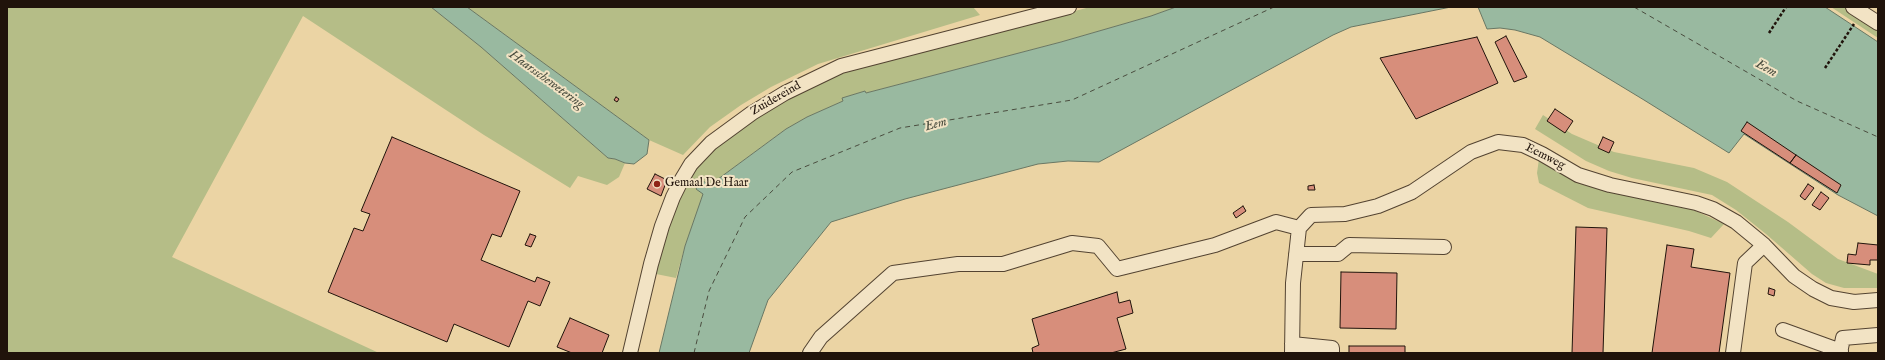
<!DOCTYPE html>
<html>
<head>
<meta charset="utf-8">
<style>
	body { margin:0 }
	#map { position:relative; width:1885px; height:360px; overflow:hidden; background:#ebd4a4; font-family:"IM FELL English",serif }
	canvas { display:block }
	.frame { position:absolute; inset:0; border:8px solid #20130b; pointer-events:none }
</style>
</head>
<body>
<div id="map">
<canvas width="1885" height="360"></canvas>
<div class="frame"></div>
</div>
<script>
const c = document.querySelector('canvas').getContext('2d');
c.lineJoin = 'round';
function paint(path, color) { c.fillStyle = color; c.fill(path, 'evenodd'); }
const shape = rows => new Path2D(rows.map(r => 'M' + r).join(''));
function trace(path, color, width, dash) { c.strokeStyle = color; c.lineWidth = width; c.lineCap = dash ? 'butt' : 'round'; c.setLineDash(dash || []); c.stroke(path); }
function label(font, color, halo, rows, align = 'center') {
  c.font = font + ' "IM FELL English",serif'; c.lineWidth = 4; c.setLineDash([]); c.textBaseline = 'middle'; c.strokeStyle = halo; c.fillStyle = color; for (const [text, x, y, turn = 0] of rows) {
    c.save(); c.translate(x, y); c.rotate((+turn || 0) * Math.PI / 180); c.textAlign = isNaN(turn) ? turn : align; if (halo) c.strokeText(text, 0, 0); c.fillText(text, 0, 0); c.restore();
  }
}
const green = shape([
	[7,7,431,7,481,47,608,158,615,159,625,163,619,177,607,185,578,176,570,188,484,135,303,16,172,257,379,353,7,353],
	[467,7,973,7,980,15,818,64,771,87,741,105,710,127,683,155,649,140],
	[1090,7,1176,7,1151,16,1061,42,866,93,865,91,842,98,843,101,807,117,786,129,710,185,701,180,697,189,704,193,685,246,676,278,656,274,665,236,677,202,693,171,705,155,767,109,832,75],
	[1831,7,1847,7,1878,28,1878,38],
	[1543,115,1572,134,1614,152,1694,168,1727,182,1788,222,1838,259,1878,274,1878,288,1844,288,1826,283,1812,274,1766,234,1736,210,1712,195,1632,178,1609,171,1586,161,1535,129],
	[1539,159,1601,190,1685,206,1724,224,1711,238,1689,231,1588,208,1539,183,1537,173]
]);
const water = shape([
	[431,7,467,7,649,140,647,154,634,164,625,163,615,159,608,158,481,47,431,7],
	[1176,7,1451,7,1351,27,1333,35,1099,162,1068,161,1038,164,905,199,831,222,768,300,749,353,659,353,685,246,703,194,696,189,701,180,710,185,786,129,807,117,843,101,842,98,865,91,866,93,1061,42,1151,16,1176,7],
	[1478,7,1825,7,1878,42,1878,216,1838,195,1744,134,1729,153,1644,100,1540,37,1515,30,1500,28,1487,29,1478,7]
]);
const ferry = shape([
	[1634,7,1797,101,1878,137],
	[694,353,709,291,745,217,792,172,900,128,1072,100,1274,7]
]);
const building = shape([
	[1506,36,1527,77,1514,82,1495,42,1506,36],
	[1477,37,1498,83,1416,119,1380,58,1477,37],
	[616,97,619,99,617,102,614,100,616,97],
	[1555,109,1573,121,1565,133,1547,121,1555,109],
	[1747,122,1796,155,1790,163,1741,131,1747,122],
	[392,137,520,191,501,237,492,234,481,260,535,282,537,277,550,282,540,306,528,301,509,347,454,324,447,342,328,292,354,228,363,231,370,214,361,211,392,137],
	[1603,137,1614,142,1609,153,1598,148,1603,137],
	[1796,155,1841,185,1837,193,1790,163,1796,155],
	[655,174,667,180,661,196,647,189,655,174],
	[1808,184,1814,188,1805,200,1800,196,1808,184],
	[1314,185,1315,190,1308,190,1308,186,1314,185],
	[1821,192,1829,198,1820,210,1812,205,1821,192],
	[1243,206,1246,211,1236,218,1233,213,1243,206],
	[1576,227,1607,228,1603,353,1572,353,1576,227],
	[530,234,536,236,531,247,525,245,530,234],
	[1858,243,1878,245,1878,260,1870,260,1870,265,1847,263,1848,254,1856,255,1858,243],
	[1667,245,1694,249,1691,267,1730,273,1719,353,1652,353,1667,245],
	[1341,272,1397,273,1396,329,1340,328,1341,272],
	[1769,288,1775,290,1774,296,1768,294,1769,288],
	[1117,292,1119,303,1130,300,1133,313,1117,318,1126,349,1111,353,1033,353,1032,348,1039,345,1032,319,1117,292],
	[570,318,609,335,602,353,572,353,557,347,570,318],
	[1349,346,1405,346,1405,353,1349,353,1349,346]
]);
const path = shape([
	[1769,33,1786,7],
	[1825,68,1854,24]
]);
const minor = shape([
	[1853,7,1878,23],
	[1296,254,1338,254,1349,245,1444,247],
	[1783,330,1841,351],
	[1292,344,1332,348,1332,353],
	[630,353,651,264,662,226,673,197,682,179,691,164,711,143,752,113,785,93,841,66,1069,7],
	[810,353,821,337,893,273,958,264,1003,264,1072,243,1098,246,1117,269,1215,245,1276,222,1299,228],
	[1292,353,1293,283,1299,228,1311,215,1345,214,1378,206,1412,192,1471,152,1498,142,1523,145,1542,154,1578,175,1610,185,1696,203,1713,209,1736,222,1764,245,1794,276,1813,289,1831,298,1854,302,1878,300],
	[1733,353,1745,263,1764,245],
	[1840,353,1843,338,1878,335]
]);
const markers = [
	[657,184,4,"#8f2418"]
];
const streetNames = [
	["Zuidereind",776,99,-30],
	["Eemweg",1545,157,27]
];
const poiNames = [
	["Gemaal De Haar",665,184]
];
const waterNames = [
	["Eem",1766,69,29],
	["Haarsschewetering",546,80,36],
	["Eem",936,125,-16]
];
paint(green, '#b5bd87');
paint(water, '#99b9a0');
trace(water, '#697764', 1);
trace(ferry, '#4a4d3f', 1, [5, 4]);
paint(building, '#d78e7b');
trace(building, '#20130b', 1);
trace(minor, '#534331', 16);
trace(path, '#20130b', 2.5, [3, 2]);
trace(minor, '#f2e3c4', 14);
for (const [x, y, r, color] of markers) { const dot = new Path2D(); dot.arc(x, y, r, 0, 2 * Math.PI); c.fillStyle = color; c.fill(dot); trace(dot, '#f2e3c4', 1.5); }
label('12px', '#20130b', '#f2e3c4', streetNames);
label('12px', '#20130b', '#f2e3c4', poiNames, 'left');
label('italic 13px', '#4a4d3f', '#f2e3c4', waterNames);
</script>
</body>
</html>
